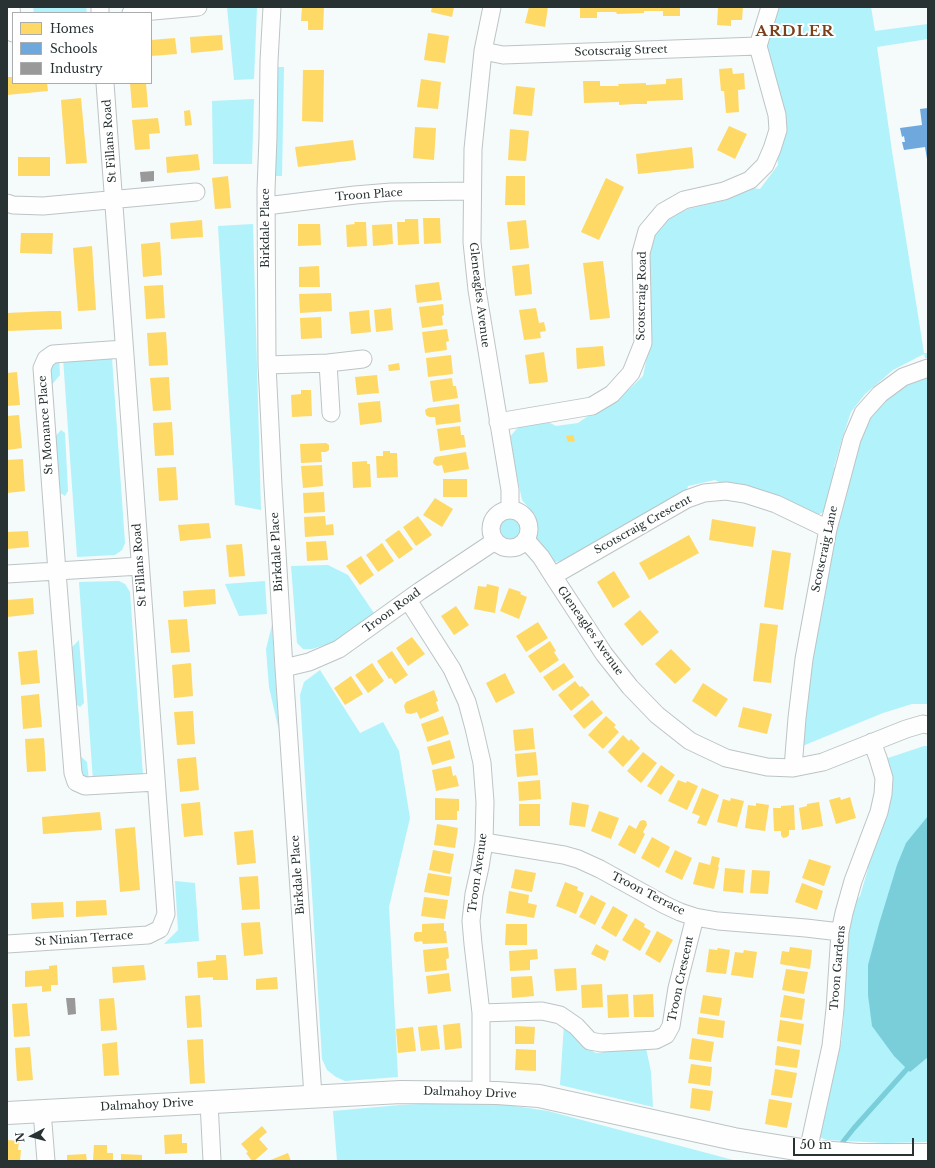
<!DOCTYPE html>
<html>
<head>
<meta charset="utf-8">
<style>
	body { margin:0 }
	#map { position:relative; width:935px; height:1168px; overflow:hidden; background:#f5fafb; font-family:"Libre Baskerville",serif }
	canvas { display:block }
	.frame { position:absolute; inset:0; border:8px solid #283233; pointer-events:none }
	.legend { position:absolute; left:12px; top:12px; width:140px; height:72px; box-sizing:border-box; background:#fff; border:1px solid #a9adad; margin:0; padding:5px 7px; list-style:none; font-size:12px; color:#283233 }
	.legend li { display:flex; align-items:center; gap:8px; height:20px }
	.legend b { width:20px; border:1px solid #a9adad }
	.north { position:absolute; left:12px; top:1116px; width:40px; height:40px; -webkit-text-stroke:3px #fff; paint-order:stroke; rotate:264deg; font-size:11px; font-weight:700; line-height:16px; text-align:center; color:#283233 }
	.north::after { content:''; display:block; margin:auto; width:14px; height:18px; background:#283233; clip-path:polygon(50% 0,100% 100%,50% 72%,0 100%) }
	.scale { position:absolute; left:793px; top:1138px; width:121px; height:18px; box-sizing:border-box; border:2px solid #283233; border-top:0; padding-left:5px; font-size:12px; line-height:14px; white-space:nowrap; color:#283233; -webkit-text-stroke:3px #fff; paint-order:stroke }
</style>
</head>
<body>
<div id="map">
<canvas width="935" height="1168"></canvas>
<div class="frame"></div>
<ul class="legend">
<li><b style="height:11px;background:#ffd966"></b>Homes</li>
<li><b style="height:11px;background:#6fa8dc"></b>Schools</li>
<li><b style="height:11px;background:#999"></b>Industry</li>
</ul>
<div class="north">N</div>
<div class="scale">50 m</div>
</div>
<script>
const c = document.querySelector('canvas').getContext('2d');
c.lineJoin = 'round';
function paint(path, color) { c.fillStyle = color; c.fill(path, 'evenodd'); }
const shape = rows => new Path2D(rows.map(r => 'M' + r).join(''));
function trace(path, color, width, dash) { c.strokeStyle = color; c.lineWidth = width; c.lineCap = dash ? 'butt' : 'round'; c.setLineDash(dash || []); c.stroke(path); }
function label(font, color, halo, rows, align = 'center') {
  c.font = font + ' "Libre Baskerville",serif'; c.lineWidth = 4; c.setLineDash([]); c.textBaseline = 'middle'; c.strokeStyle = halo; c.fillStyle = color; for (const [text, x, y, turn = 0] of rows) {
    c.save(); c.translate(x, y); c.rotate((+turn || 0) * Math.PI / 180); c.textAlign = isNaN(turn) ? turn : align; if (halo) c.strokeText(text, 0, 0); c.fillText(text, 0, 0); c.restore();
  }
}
const green = shape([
	[33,7,86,7,87,13,34,13],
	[227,7,257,7,254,79,234,80],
	[778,7,871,7,875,31,928,24,928,39,877,47,892,151,924,353,928,353,928,358,925,358,924,354,893,370,865,394,851,412,843,436,834,467,839,469,826,510,820,514,815,514,725,485,715,480,688,486,686,493,567,561,553,562,537,540,535,515,522,500,509,438,519,426,548,422,556,426,578,423,591,414,618,400,643,376,650,342,648,253,655,233,668,218,688,209,726,200,752,188,760,189,778,165,766,58,766,38],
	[278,67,284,67,282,176,275,176],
	[254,99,252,164,213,164,212,101],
	[253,224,261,510,235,505,218,226],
	[59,358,60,375,49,388,50,361],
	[63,358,112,358,125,543,122,550,115,555,77,557],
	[928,373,928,704,912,704,883,713,800,747,809,659,833,529,866,418,884,398,907,383],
	[61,430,65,433,68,491,65,496,56,490,53,439],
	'500 529a10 10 0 1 1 20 0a10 10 0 1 1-20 0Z',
	[328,565,348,575,374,613,335,642,312,649,303,649,297,643,291,566],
	[119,581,125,584,130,592,143,775,93,781,79,582],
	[265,581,267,614,239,616,225,584],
	[272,625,279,731,269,687,266,649],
	[79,640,84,703,80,707,72,701,68,651],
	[320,670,360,733,383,722,399,751,410,818,389,907,398,1077,345,1081,336,1077,327,1070,322,1059,300,695,304,682],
	[924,746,928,746,928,1142,885,1143,827,1140,819,1137,835,1052,841,1044,844,1015,840,1004,851,908,860,896,868,869,867,858,885,759],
	[76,752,87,762,89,781,81,779],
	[175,881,195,883,199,941,164,944,178,930],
	[564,1024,574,1032,580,1044,596,1053,646,1048,651,1072,653,1107,560,1085],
	[482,1101,548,1111,737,1161,337,1161,333,1111,400,1105]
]);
const water = shape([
	[928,816,928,1057,910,1072,894,1056,872,1026,868,995,868,965,879,924,897,865,906,843]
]);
const homes = shape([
	[302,7,324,7,323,30,308,30,308,21,301,21],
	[432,7,454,7,452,17,431,12],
	[529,7,548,7,545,27,525,23],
	[580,7,680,7,680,16,663,16,663,11,644,11,644,13,617,14,616,12,597,12,597,18,580,18],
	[718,7,743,7,742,20,731,20,731,26,717,25],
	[428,33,449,36,445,63,424,60],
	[222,35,223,50,191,53,190,37],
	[175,38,177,54,151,56,151,40],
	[732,68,733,74,744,73,745,89,738,90,739,112,726,113,724,91,721,91,719,69],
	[303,70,324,70,323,122,302,121],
	[7,77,13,77,13,83,47,83,48,91,7,95],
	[682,78,683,100,647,101,647,104,634,104,619,105,619,102,584,103,583,81,600,81,600,86,619,86,618,84,646,83,646,85,666,84,666,79],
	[421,79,441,82,438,109,417,107],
	[130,83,146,83,148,107,132,108],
	[516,86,535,88,532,116,513,114],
	[81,98,87,163,66,164,61,100],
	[190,110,192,125,185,126,184,111],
	[158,118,160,133,149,134,150,149,135,150,132,120],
	[729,126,747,134,735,159,717,150],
	[415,127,436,128,434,160,413,158],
	[510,129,529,131,526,161,508,160],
	[353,140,356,160,298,167,295,147],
	[692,147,694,168,638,174,636,154],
	[198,154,200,170,167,173,166,157],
	[18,157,50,157,50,176,18,176],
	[228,176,231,208,215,209,212,178],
	[506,176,525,176,525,205,505,205],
	[606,178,624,187,599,240,581,232],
	[423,218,440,218,441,243,424,244],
	[405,219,418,219,419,244,398,245,397,222,405,222],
	[202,220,203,237,171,239,170,223],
	[526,220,529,248,510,250,507,222],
	[354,222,366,222,367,246,347,247,346,225,355,224],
	[298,224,320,224,321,245,298,246],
	[392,224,393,244,373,246,372,225],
	[21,233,53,233,52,254,20,253],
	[160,242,162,275,143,277,141,244],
	[92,246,96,310,78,311,73,248],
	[603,261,610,318,590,320,583,263],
	[529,264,532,294,515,296,512,266],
	[319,266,320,287,299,287,299,267],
	[439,282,442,300,417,303,415,285],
	[163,285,165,318,146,319,144,286],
	[331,293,332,311,300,313,299,294],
	[443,304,444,315,442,316,443,325,422,328,419,307],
	[391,308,393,330,376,332,374,310],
	[536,308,539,323,544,322,546,331,540,332,541,338,524,340,519,310],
	[369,310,371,332,351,334,349,312],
	[49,311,61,311,62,329,8,331,7,313],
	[321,317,322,338,301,339,300,318],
	[447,329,449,341,446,342,447,350,425,353,422,332],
	[166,332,168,365,149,366,147,333],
	[603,346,605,366,577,369,576,348],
	[544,352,548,382,529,384,525,355],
	[451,355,453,374,428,377,426,358],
	[399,363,400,370,389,371,388,365],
	[17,372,20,405,7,406,7,373],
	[377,375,379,393,357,395,355,377],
	[169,377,171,410,153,411,150,378],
	[452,378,453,386,456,386,458,398,433,402,430,381],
	[301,390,311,390,312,416,292,417,291,395,301,394],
	[380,401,382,422,360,425,358,403],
	[459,404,461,422,436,425,435,417,429,417,426,415,425,410,428,408],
	[19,415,22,448,7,450,7,416],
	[172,422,174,455,155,456,153,423],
	[460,426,461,435,464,435,466,447,440,451,437,429],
	[573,435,575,441,568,442,566,436],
	[326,443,329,445,329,450,326,452,321,452,322,462,301,463,300,444],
	[383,451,390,451,390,453,397,453,398,477,377,478,376,456,383,456],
	[466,452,469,469,444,473,442,465,437,466,434,464,433,462,435,457],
	[23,459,25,491,7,493,7,460],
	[367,461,367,464,370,464,371,487,353,488,352,462],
	[322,465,323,486,303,488,301,466],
	[176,467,178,500,159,501,157,468],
	[443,479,467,479,467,497,443,497],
	[324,492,325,512,304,513,303,493],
	[435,498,453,509,442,527,423,515],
	[325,516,326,525,333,524,334,535,305,537,304,517],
	[418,516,432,535,416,546,403,527],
	[712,519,756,527,753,547,709,540],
	[209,523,211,538,180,541,178,525],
	[399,530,413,549,399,559,385,540],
	[28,531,29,547,7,549,7,532],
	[689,535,699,553,649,580,639,563],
	[326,541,328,560,307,561,306,542],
	[382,543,394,561,378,572,366,555],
	[242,544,245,576,229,577,226,545],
	[772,550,791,553,783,610,764,607],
	[361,556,374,575,360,585,346,566],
	[614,571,630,597,613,608,597,582],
	[487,584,499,587,495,613,474,609,478,586,486,587],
	[509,588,521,592,520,594,527,597,519,619,500,611],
	[215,589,216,604,184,607,183,591],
	[33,598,34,614,7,617,7,600],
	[456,606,469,625,454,635,441,616],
	[640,610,659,632,642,646,624,624],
	[187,619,190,652,171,653,168,620],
	[538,622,548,638,526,652,516,636],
	[760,623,778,625,771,683,753,681],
	[412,637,425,654,408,666,396,648],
	[550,641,556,651,554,652,559,660,540,673,528,656],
	[671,649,691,669,675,684,655,664],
	[37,650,40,683,21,685,18,652],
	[392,651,408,675,395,684,391,678,389,679,377,661],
	[191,663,193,696,174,698,172,665],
	[372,663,384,681,368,693,355,675],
	[564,663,574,677,553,691,543,677],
	[505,673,515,693,496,703,486,683],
	[351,676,363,694,345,705,334,688],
	[575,681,580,687,582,686,590,695,571,711,558,695],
	[703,683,728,699,716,717,692,701],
	[434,690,438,701,436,702,439,711,420,719,417,712,411,714,406,713,404,706,406,702],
	[39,694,42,727,23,729,21,696],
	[592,700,603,713,584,729,573,716],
	[743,707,772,714,767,734,738,727],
	[193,711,195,744,177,745,174,712],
	[443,716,449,734,427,742,421,724],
	[606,716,616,725,614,727,619,732,603,749,588,735],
	[533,728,535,749,515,751,513,730],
	[623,735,629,741,631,739,640,748,623,767,608,752],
	[44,738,46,771,27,772,25,739],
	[450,740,455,758,432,765,427,747],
	[536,752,538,775,517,777,515,754],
	[643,752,657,763,641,783,627,771],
	[196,757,199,790,180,792,177,759],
	[661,765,675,775,661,795,647,786],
	[451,766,453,776,456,775,459,786,436,791,432,770],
	[540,780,541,799,519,801,518,782],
	[678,780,686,783,687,781,698,786,687,810,668,801],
	[702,788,719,795,706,826,697,823,700,816,692,813],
	[840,797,841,800,850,797,856,818,836,824,829,800],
	[435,798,459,799,459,811,457,811,457,820,435,820],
	[731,798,744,801,737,827,717,822,723,799,730,801],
	[200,802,203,835,184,837,181,804],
	[572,802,589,805,585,827,569,825],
	[819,802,823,826,802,830,799,808,807,806,807,804],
	[756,803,769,805,765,831,745,828,748,805,756,806],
	[519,804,540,804,540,826,519,826],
	[794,805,795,830,789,830,789,835,787,837,783,838,781,835,781,831,774,831,773,808,781,808,781,806],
	[599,811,619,818,611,839,591,831],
	[100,812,102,830,43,834,42,817],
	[643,820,646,821,647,825,643,832,645,834,635,854,618,845,629,825,636,829,640,821],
	[437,824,458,828,455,848,434,845],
	[135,827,140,890,120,892,115,829],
	[253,830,256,863,237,865,234,832],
	[652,837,670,847,659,868,641,858],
	[433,850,454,854,450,874,429,870],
	[675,850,692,858,682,880,665,872],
	[712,856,720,858,718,867,719,867,714,889,693,884,699,862,710,865],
	[809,859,831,866,824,886,802,878],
	[725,868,745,870,743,893,723,891],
	[515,869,536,873,532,892,511,888],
	[752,870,770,871,768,894,750,893],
	[428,873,452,877,449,896,424,892],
	[258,876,260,909,242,910,239,877],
	[565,882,578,887,577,890,584,893,576,914,556,906],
	[802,883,823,891,817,910,795,902],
	[509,891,529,895,528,903,537,905,534,918,506,913],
	[591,895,606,903,595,925,579,917],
	[424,897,448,900,445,919,421,916],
	[106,900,107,915,76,917,76,901],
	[63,902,64,917,32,919,31,903],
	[613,906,628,915,616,937,601,928],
	[635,918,645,924,644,927,651,931,640,951,622,940],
	[260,922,263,954,244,956,241,923],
	[444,923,444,931,446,931,447,943,423,944,422,941,416,942,414,940,414,934,416,932,422,932,422,924],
	[506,924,527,924,527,945,505,945],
	[657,931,673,940,660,963,645,954],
	[596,944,609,951,605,961,591,954],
	[448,947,449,958,446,959,447,970,425,972,423,950],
	[790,947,812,950,810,969,780,964,782,951,789,952],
	[718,948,730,950,726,974,706,972,709,949,717,950],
	[537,949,538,959,530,960,530,970,510,971,509,951],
	[744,950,757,952,753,978,731,975,735,952,743,953],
	[216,955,226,955,228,980,213,980,213,977,198,978,197,962,216,960],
	[57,965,58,985,51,985,51,991,42,992,42,986,25,987,25,971,49,969,49,966],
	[144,965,146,980,113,983,112,967],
	[576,968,577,990,556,991,554,969],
	[786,969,808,972,804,994,782,990],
	[449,973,451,991,428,994,426,976],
	[532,976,534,996,512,998,511,977],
	[277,977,278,989,256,990,256,979],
	[602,984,603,1007,582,1008,581,985],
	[628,994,629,1017,608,1018,607,995],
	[653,994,654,1017,634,1017,633,995],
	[200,995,202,1027,187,1028,185,996],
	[703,995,722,998,719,1016,700,1013],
	[784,995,805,999,802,1020,780,1017],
	[114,998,117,1030,101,1031,99,999],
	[27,1003,30,1036,14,1037,12,1004],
	[699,1017,725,1021,723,1038,697,1034],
	[780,1020,804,1024,801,1045,777,1041],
	[460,1023,462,1048,445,1050,443,1025],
	[437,1025,440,1049,421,1051,418,1027],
	[515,1026,535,1027,534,1044,515,1044],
	[413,1027,416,1051,398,1053,396,1029],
	[692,1038,714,1042,711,1062,689,1059],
	[203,1039,205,1083,190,1084,187,1040],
	[117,1042,119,1075,104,1076,102,1044],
	[777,1046,800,1050,797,1068,775,1065],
	[30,1047,33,1080,17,1081,15,1048],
	[516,1049,536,1050,536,1071,515,1070],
	[691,1064,712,1067,710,1086,688,1083],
	[775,1069,797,1073,792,1098,771,1095],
	[692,1088,713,1091,710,1111,690,1108],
	[769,1099,792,1103,787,1128,765,1124],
	[262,1126,267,1132,259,1139,268,1149,254,1161,252,1161,246,1153,248,1152,241,1144],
	[182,1134,182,1143,187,1143,187,1153,165,1154,164,1135],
	[7,1140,19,1141,18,1150,21,1150,20,1161,7,1161],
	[94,1145,107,1145,107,1153,113,1153,113,1161,93,1161],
	[288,1153,291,1161,268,1161],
	[86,1154,87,1161,67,1161,67,1155],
	[121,1154,142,1155,142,1161,121,1161]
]);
const schools = shape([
	[928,108,928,159,927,159,925,147,904,150,902,142,905,142,904,136,902,137,900,128,922,125,920,109]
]);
const industry = shape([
	[154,171,154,181,141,182,140,172],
	[66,998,75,998,76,1014,68,1015]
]);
const stream = shape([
	[838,1148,854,1128,907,1069]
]);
const minor = shape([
	[11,7,13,33],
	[100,7,100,13],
	[272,7,269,61,268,137,266,190,267,365,273,486,284,668,313,1096],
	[492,7,483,51,473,149,472,242,477,290,510,490,510,510],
	[131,13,198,7],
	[483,51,503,55,758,46],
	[7,203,13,205,43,206,196,192],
	[266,206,355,195,391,192,472,191],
	[124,349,53,354,46,359,42,368,57,572,73,773,76,782,85,786,156,782],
	[328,363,331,413],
	[267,365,328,363,363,359],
	[498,422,592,406,612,394,631,373,643,343,641,253,647,231,663,212,684,200,724,191,750,180,765,165,772,149,778,130,777,115,758,46,770,7],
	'491 529a19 19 0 1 1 38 0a19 19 0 1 1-38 0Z',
	[526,540,541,557,553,576,604,654,630,687,657,715,690,741,726,758,767,767,793,768,823,762,906,729,923,724,928,725],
	[7,574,140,566],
	[553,576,687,499,704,493,726,491,745,494,776,504,828,529],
	[408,600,452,669,467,702,474,728,482,763,485,802,484,842,480,867,474,894,471,921,473,944,481,1013,481,1092],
	[284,668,309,662,339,649,420,591,495,541],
	[793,768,797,718,804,659,828,529,852,439,863,413,880,394,903,377,928,368],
	[484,842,564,855,578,859,600,869,665,905,680,912,695,917,718,921,806,928,840,932],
	[7,944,148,935,160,929,166,914,105,83],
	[481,1013,542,1011,560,1015,576,1026,590,1041,602,1043,656,1040,666,1035,671,1026,677,988,695,917],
	[209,1102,212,1161],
	[42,1111,46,1161],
	[808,1151,831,1046,835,1009,840,932,844,913,853,881,879,812,883,794,884,778,878,758,872,742]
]);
const tertiary = shape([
	[7,1113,401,1092,497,1093,539,1096,734,1139,808,1151,858,1155,928,1155]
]);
const streetNames = [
	["Scotscraig Street",621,51,-2],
	["St Fillans Road",110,141,-94],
	["Troon Place",369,195,-4],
	["Birkdale Place",266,228,-90],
	["Gleneagles Avenue",479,295,83],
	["Scotscraig Road",642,296,-89],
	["St Monance Place",46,425,-94],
	["Scotscraig Crescent",643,525,-29],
	["Scotscraig Lane",825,549,-78],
	["Birkdale Place",277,552,-93],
	["St Fillans Road",140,565,-94],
	["Troon Road",392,611,-36],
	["Gleneagles Avenue",590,631,55],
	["Troon Avenue",478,873,-82],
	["Birkdale Place",298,875,-94],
	["Troon Terrace",648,894,27],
	["St Ninian Terrace",84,939,-4],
	["Troon Gardens",838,968,-85],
	["Troon Crescent",681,979,-78],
	["Dalmahoy Drive",470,1093,2],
	["Dalmahoy Drive",147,1105,-3]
];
const districtNames = [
	["ARDLER",795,32]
];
paint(green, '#b1f2fb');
paint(water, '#79ced9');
paint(homes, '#ffd966');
paint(schools, '#6fa8dc');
paint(industry, '#999');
trace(stream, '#79ced9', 5);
trace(minor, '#bdc4c5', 19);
trace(tertiary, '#bdc4c5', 24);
trace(minor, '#fefefe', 17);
trace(tertiary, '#fefefe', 22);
label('11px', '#283233', '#fff', streetNames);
c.letterSpacing = '1px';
label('bold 15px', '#7d3f19', '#fff', districtNames);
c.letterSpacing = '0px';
</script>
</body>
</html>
